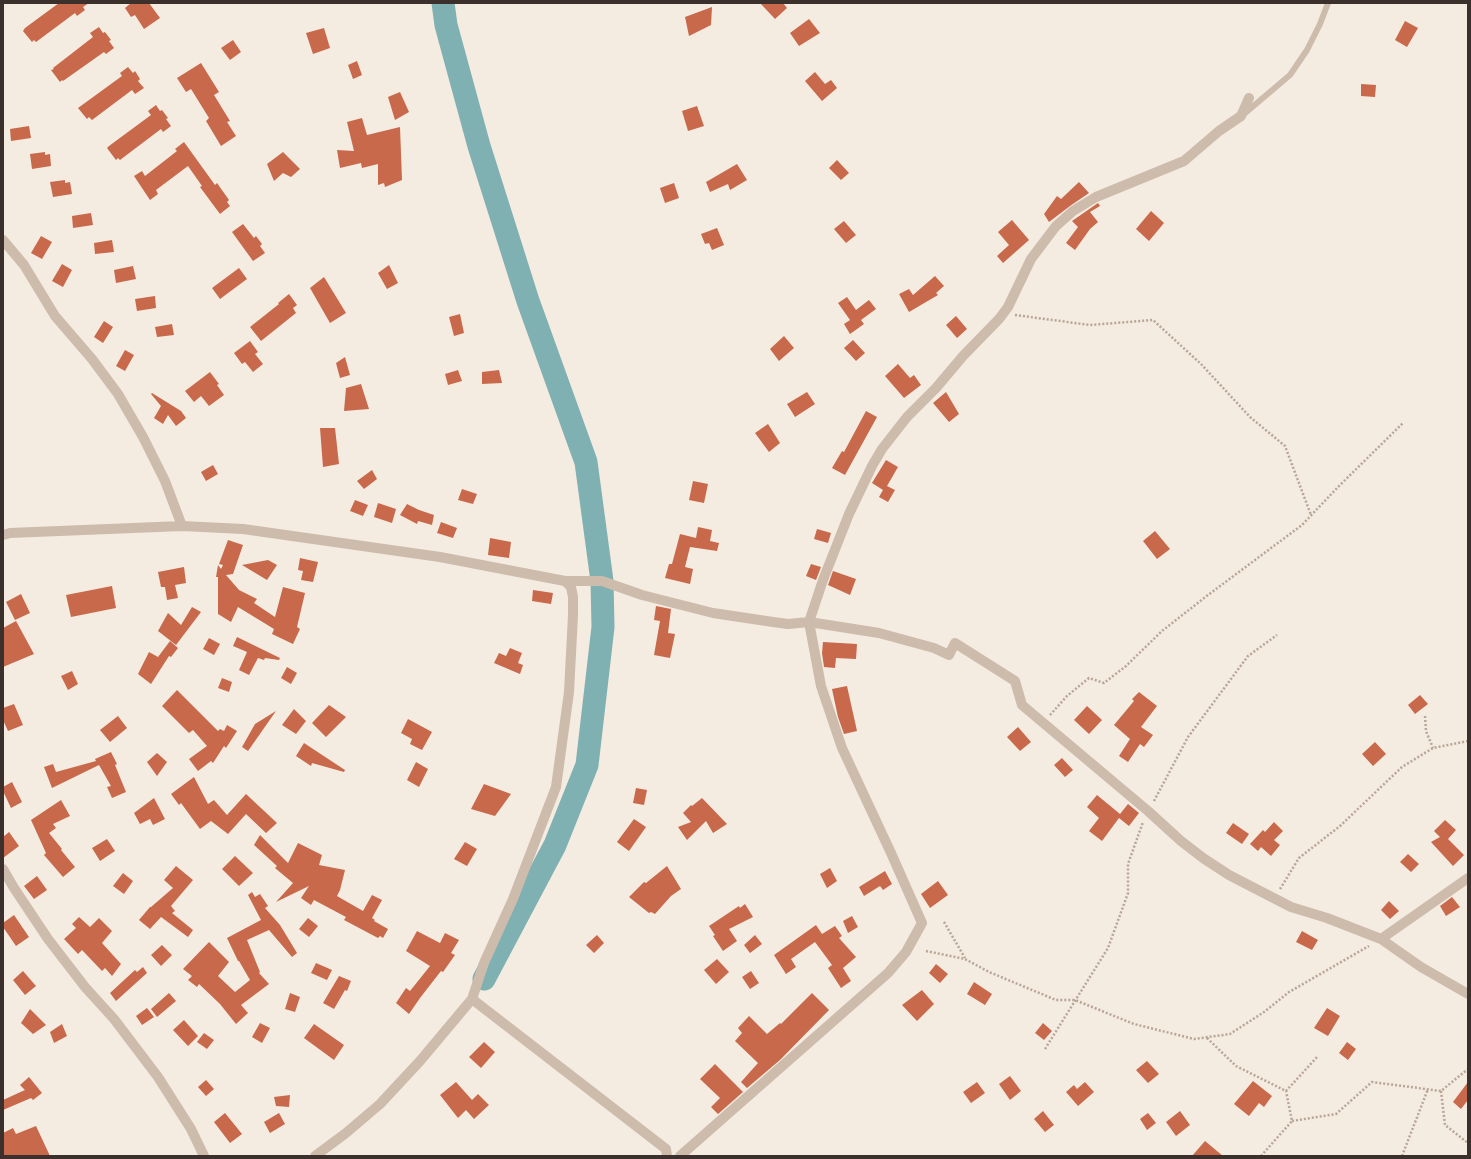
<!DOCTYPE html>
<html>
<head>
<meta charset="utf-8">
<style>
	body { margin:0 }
	#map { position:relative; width:1471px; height:1159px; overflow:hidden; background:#f4ebe1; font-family:Cabin,sans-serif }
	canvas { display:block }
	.frame { position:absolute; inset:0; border:4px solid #3b302b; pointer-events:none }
</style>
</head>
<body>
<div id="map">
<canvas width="1471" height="1159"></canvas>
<div class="frame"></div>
</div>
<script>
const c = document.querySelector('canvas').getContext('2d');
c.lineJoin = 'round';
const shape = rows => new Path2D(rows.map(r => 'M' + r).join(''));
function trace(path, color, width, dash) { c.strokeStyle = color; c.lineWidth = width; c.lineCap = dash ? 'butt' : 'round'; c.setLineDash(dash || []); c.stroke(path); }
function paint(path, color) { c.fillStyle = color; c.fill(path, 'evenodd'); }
const river = shape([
	[443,3,446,25,479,146,528,301,586,462,602,581,603,627,587,765,555,845,484,979]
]);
const building = shape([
	[59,3,89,3,83,7,85,10,77,16,75,13,36,42,34,40,32,42,23,31,25,28],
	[131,3,149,3,160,18,144,29,135,15,131,17,125,8],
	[760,3,783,3,787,8,775,19],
	[712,7,711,25,689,36,685,17],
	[809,19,820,33,799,46,790,33],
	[1405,21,1418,28,1407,47,1395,40],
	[99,27,103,33,105,32,111,40,109,41,114,48,106,54,104,52,63,81,62,80,60,82,51,70,54,69,53,68,93,37,90,33],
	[324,28,330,48,313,54,306,33],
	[233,40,241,52,230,60,221,48],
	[357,61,362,75,353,79,348,65],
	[201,63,219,92,214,95,230,121,227,122,236,136,221,146,206,121,209,118,191,89,186,92,177,78],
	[128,67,133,73,135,71,140,79,138,81,144,88,135,94,132,90,92,120,89,117,87,119,78,108,122,76,120,73],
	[815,72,825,84,831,80,837,88,822,101,805,81],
	[1361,84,1376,85,1375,97,1361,96],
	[400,92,409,112,395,120,388,97],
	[156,105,160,111,162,110,168,118,166,119,171,126,163,132,161,129,120,160,118,158,116,160,107,148,109,146,151,115,148,111],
	[697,106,704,126,688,131,682,111],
	[362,118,367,135,400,127,402,180,385,187,384,183,378,185,378,164,362,168,361,163,340,168,337,150,354,151,347,122],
	[29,126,31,138,11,141,10,129],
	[184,142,215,185,217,183,229,200,227,202,230,206,220,214,200,187,202,186,188,166,156,190,158,194,150,200,134,176,142,171,145,176,177,151,175,149],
	[45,152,45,155,50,154,51,166,32,169,30,154],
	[283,152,300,169,291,177,283,173,274,181,267,164],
	[837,160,849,173,841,180,829,168],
	[737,164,747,180,730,190,728,184,710,192,706,182],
	[65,180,65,183,70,182,72,194,53,197,50,182],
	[1079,182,1089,193,1070,206,1049,222,1044,214,1057,196,1061,199],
	[674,183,679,198,665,203,660,188],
	[1098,203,1100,206,1090,212,1098,222,1090,229,1075,250,1066,243,1078,227,1072,221],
	[1151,211,1164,223,1149,241,1136,229],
	[91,213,93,225,73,228,72,216],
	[1012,220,1029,240,1003,263,997,256,1009,245,998,232],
	[844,221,856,235,846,243,834,229],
	[243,224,254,238,256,236,262,244,260,246,265,253,253,261,232,232],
	[717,228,724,245,712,250,709,243,705,244,701,234],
	[41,236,52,242,42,259,31,253],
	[112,240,114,252,95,254,94,243],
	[62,264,72,270,63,287,52,281],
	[389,265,398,283,387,289,378,273],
	[133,266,136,279,116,283,114,270],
	[239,268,247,279,220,299,212,288],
	[935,276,944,286,936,293,938,295,909,312,899,294,909,289,913,295],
	[324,277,346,313,330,323,310,288],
	[289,294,297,305,293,308,296,313,261,341,250,327,279,304,278,303],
	[155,296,156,308,137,311,135,299],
	[847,297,856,310,869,300,876,309,861,320,864,324,850,334,844,324,850,320,838,303],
	[460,314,464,333,454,336,449,317],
	[956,316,967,329,957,338,946,325],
	[104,321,113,327,103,343,94,337],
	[172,324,174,335,157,337,155,327],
	[784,336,794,348,779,361,770,349],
	[853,340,865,353,856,361,844,348],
	[250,341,258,352,255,354,263,364,253,372,245,362,242,364,234,353],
	[125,350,134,355,125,371,116,366],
	[345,357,350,375,340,378,336,363],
	[898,364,910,378,914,375,921,385,904,398,885,376],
	[458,370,462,381,448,385,445,374],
	[499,370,502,383,482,384,482,372],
	[210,372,219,384,217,385,224,395,209,406,201,396,194,402,185,391],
	[361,384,369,409,344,411,346,388],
	[807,392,815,404,795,417,787,404],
	[946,392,959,414,949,422,933,403],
	[152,393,181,411,186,418,176,426,168,415,163,424,154,418,161,406,151,394],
	[866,411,877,417,845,475,832,468,842,451,844,452],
	[768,424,780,443,769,452,755,433],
	[320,428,335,428,339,464,323,467],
	[886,460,898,467,887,486,895,490,888,502,879,497,883,490,872,483],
	[213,465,218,474,206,481,201,472],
	[372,470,377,479,364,489,357,481],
	[693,481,708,484,704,503,689,500],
	[462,489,477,494,473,504,458,500],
	[355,500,368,505,363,516,350,511],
	[378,503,396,509,392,523,374,517],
	[407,504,419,510,434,515,432,525,418,521,417,524,400,515],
	[441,522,457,528,453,538,437,533],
	[698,527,712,530,710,541,719,543,717,551,690,547,685,567,693,569,690,584,665,578,669,564,672,564,680,534,696,538],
	[817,529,831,533,828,543,814,539],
	[1155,531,1170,549,1157,559,1143,541],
	[490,538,511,542,509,558,488,555],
	[228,540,243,545,233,574,226,575,239,590,257,599,254,603,275,617,283,587,305,593,297,627,300,629,293,644,272,634,274,629,238,607,231,622,218,614,218,577,216,577,218,565,221,569,223,565,219,564],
	[300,558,318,562,313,582,301,580,303,571,298,570],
	[268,560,277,565,267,580,242,565],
	[811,564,821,567,816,580,806,576],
	[184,567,186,583,175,585,178,598,167,600,165,587,161,587,158,572],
	[833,571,856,579,850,595,828,585],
	[112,586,116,608,71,617,66,595],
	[533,590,553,593,551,604,532,601],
	[21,594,30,613,15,620,6,602],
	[656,606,671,609,668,633,675,634,670,658,654,655,660,621,654,620],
	[192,607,201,612,176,645,158,631,168,613,181,625],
	[16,621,34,654,3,667,3,628],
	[237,637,280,658,279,660,265,658,264,660,258,658,249,675,239,670,247,652,233,646],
	[209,638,220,644,214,655,203,649],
	[170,641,178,648,171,657,169,656,151,684,138,674,149,652,158,657],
	[823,642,857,644,856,659,836,658,835,668,824,667,822,653],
	[510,648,522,653,518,663,523,665,520,674,494,663,499,653,506,656],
	[287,667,297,673,291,684,281,678],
	[72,671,78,684,68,690,61,676],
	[222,678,232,682,229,692,218,688],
	[847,686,857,731,844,734,838,717,832,689],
	[177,690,218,731,220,729,224,731,227,725,237,731,226,748,224,746,213,763,211,761,198,771,189,759,207,746,193,730,189,733,162,706],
	[1139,692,1157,706,1141,727,1153,735,1144,747,1140,744,1128,762,1119,756,1130,739,1114,725,1134,701,1132,699],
	[1420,695,1428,704,1415,714,1408,705],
	[14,704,23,725,8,731,3,720,3,708],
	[329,705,346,717,326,737,312,723],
	[1087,706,1102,720,1089,734,1074,720],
	[294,709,306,721,296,734,282,725],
	[276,711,248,751,242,747,255,724],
	[118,716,127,728,110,742,100,730],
	[408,719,432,732,422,750,410,744,412,739,401,733],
	[1018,727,1031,742,1020,751,1007,737],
	[1375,742,1386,754,1373,766,1362,754],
	[304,743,345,770,344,772,312,763,311,766,296,756],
	[111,752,117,764,115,765,126,792,112,798,107,787,111,786,99,765,52,788,44,767,53,764,56,772,96,761,95,759],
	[157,753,167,762,157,776,147,762],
	[1062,758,1073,770,1065,777,1054,765],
	[416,762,428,769,419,787,407,780],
	[194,777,208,804,214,800,227,815,246,794,277,823,266,833,246,814,228,834,211,821,200,829,181,803,179,805,171,794],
	[12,782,22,802,11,808,3,791,3,787],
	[484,784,511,794,495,816,471,809],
	[636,788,647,790,644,805,633,803],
	[1097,795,1120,814,1128,804,1139,813,1129,826,1119,818,1102,841,1089,831,1099,818,1087,807],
	[154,798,165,819,153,825,150,819,140,824,134,813],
	[702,798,727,824,713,833,706,821,687,840,678,827,691,822,683,813,691,805,692,806],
	[61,800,70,816,53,824,56,828,49,833,62,849,61,850,75,867,63,877,44,855,46,853,31,820],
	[634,819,646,827,629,851,617,842],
	[1445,820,1456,830,1448,839,1464,855,1453,866,1431,842,1440,837,1434,831],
	[1274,822,1283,831,1274,840,1280,845,1271,856,1261,847,1258,851,1250,844,1263,830,1265,832],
	[1233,823,1249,834,1242,844,1226,833],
	[9,832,19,846,3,858,3,837],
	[260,835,288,863,298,843,322,855,319,865,345,870,340,890,337,896,363,911,372,895,382,900,372,918,375,920,374,921,388,929,383,938,380,936,378,938,344,920,346,917,314,900,311,905,301,898,309,886,276,902,293,883,275,868,277,866,254,845],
	[107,839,115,851,100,861,92,848],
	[465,842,477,849,467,866,454,859],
	[1408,854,1419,864,1411,872,1400,862],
	[235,856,253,873,239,886,222,869],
	[176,866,193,880,171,906,175,911,172,913,193,930,188,937,161,917,150,929,139,920,150,907,151,907,173,888,164,880],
	[667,866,681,889,671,896,655,914,651,912,649,913,629,897,644,882,646,883],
	[830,868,837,881,827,888,820,874],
	[885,871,892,884,883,890,880,886,864,896,859,887],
	[123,873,133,881,124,894,113,886],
	[37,876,47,890,34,899,24,886],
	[938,881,948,895,930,908,921,894],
	[252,892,255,897,260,894,268,906,265,908,280,925,297,953,292,957,269,930,247,940,260,972,259,973,269,984,241,1005,248,1013,236,1024,220,1004,199,984,197,987,188,980,192,976,183,969,209,942,229,962,218,976,235,992,250,980,239,961,238,961,227,938,261,920,248,895],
	[1452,897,1460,907,1446,916,1440,906],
	[1389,901,1399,911,1390,919,1381,910],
	[745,904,753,917,729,929,737,941,723,951,713,936,715,935,709,926,739,906,740,908],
	[14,915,29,937,16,946,3,927,3,923],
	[852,916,858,927,848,933,843,921],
	[79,917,90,927,99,918,112,931,102,943,121,964,112,976,105,968,102,971,82,950,78,954,64,939,76,928,72,924],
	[308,918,318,926,309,937,299,929],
	[816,925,822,934,835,926,842,936,839,938,856,957,843,968,851,981,841,988,828,968,832,965,815,942,791,959,796,967,786,974,774,955],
	[417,931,440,943,445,933,459,940,451,953,455,955,443,972,441,971,420,998,409,1014,396,1003,406,988,410,991,430,966,406,951],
	[1302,931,1318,940,1312,950,1296,942],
	[597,935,604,943,594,953,586,945],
	[755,935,762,944,750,953,744,945],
	[162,945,172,955,161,966,151,955],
	[717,959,729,972,716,984,704,970],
	[316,963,332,970,327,980,311,973],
	[936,964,948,974,940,983,929,973],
	[143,967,147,973,116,1001,110,993,135,970,137,972],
	[23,971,36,986,25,995,13,980],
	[751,971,759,983,750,989,742,977],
	[339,976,351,981,347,991,345,990,334,1009,323,1003],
	[974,982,992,994,985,1005,967,994],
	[922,990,934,1004,917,1021,902,1005],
	[169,993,176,1001,157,1017,151,1009],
	[290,993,300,997,295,1012,285,1009],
	[812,993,829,1010,780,1060,747,1088,741,1082,758,1063,735,1041,742,1033,738,1028,749,1016,767,1034,780,1023,781,1024],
	[147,1008,154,1017,142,1025,136,1016],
	[1327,1008,1340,1016,1328,1036,1314,1028],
	[30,1009,46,1025,33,1034,21,1023],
	[184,1020,198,1036,188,1046,173,1030],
	[260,1023,270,1028,262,1043,252,1037],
	[1043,1023,1052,1031,1044,1040,1035,1033],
	[62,1024,67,1036,54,1043,50,1032],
	[314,1024,344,1045,334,1060,304,1038],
	[204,1033,214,1040,207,1049,197,1042],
	[484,1042,495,1052,481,1068,469,1057],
	[1347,1042,1356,1049,1348,1060,1339,1053],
	[1147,1061,1159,1074,1148,1083,1136,1070],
	[715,1064,743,1092,718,1114,711,1107,720,1098,700,1079],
	[1010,1076,1021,1091,1010,1100,999,1084],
	[29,1077,42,1093,33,1100,31,1098,3,1110,3,1100,25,1090,20,1085],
	[206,1080,214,1089,206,1096,198,1087],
	[1253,1081,1272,1096,1264,1107,1259,1103,1249,1116,1234,1104],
	[456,1082,472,1100,478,1094,489,1105,474,1119,466,1110,458,1118,440,1095],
	[977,1082,985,1093,971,1103,963,1092],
	[1085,1082,1094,1092,1078,1106,1066,1092,1074,1085,1077,1089],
	[1468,1082,1468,1100,1461,1109,1453,1102],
	[290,1095,289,1107,276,1106,274,1097],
	[1043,1111,1054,1125,1045,1132,1034,1119],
	[1180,1111,1190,1125,1176,1136,1166,1122],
	[225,1113,242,1134,230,1143,214,1122],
	[279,1113,285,1124,270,1133,264,1122],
	[1148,1113,1156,1123,1147,1130,1140,1119],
	[36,1126,50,1156,3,1156,3,1133,13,1128,16,1134],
	[1205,1141,1223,1156,1192,1156]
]);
const path = shape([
	[1015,315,1090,325,1153,320,1201,364,1250,417,1285,446,1311,515],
	[1050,715,1067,696,1089,678,1104,683,1126,666,1162,631,1208,595,1302,525,1338,487,1403,423],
	[1425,716,1426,731,1433,748],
	[1154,801,1188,737,1248,656,1277,635],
	[1280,889,1299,858,1340,826,1402,767,1433,748,1468,741],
	[944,922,965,958],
	[926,951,965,959,989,972,1056,1000,1075,1000,1134,1024,1194,1039,1230,1034,1264,1012,1289,992,1369,946],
	[1207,1038,1236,1066,1286,1091,1318,1056],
	[1045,1049,1108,948,1128,893,1128,864,1143,822],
	[1441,1091,1445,1125,1468,1143],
	[1292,1121,1336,1114,1372,1082,1441,1091,1468,1069],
	[1261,1156,1292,1121,1286,1091],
	[1402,1156,1428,1089]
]);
const service = shape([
	[1244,114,1290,75,1307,50,1320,24,1328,3]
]);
const minor = shape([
	[3,240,24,265,55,316,92,359,118,394,143,437,165,481,182,526,10,533,3,535],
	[182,526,243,529,440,557,565,581,571,587,573,597,573,615,569,692,556,787,513,899,484,963,472,999,420,1061,380,1104,346,1133,315,1156],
	[565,581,602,581,642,595,713,613,773,622,788,624,809,622,879,633,934,648,949,655,955,643,1015,681,1022,705,1148,811,1181,841,1203,858,1229,875,1291,907,1327,918,1381,939,1421,967,1468,994],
	[3,869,14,888,48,939,85,987,114,1019,158,1077,191,1129,204,1156],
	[1381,939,1468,878],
	[472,999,666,1149,667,1156],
	[680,1156,888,973,906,952,922,923,891,853,842,748,821,686,809,622,823,580,849,514,872,466,882,449,907,417,936,388,963,356,999,319,1008,307,1031,259,1056,226,1073,211,1096,197,1184,161,1219,131,1241,116,1249,98]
]);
trace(river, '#7fb0b2', 23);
paint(building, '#c8694b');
trace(path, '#b9a596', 2.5, [2, 2]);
trace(service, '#cdbbac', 6);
trace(minor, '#cdbbac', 10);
</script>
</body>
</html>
